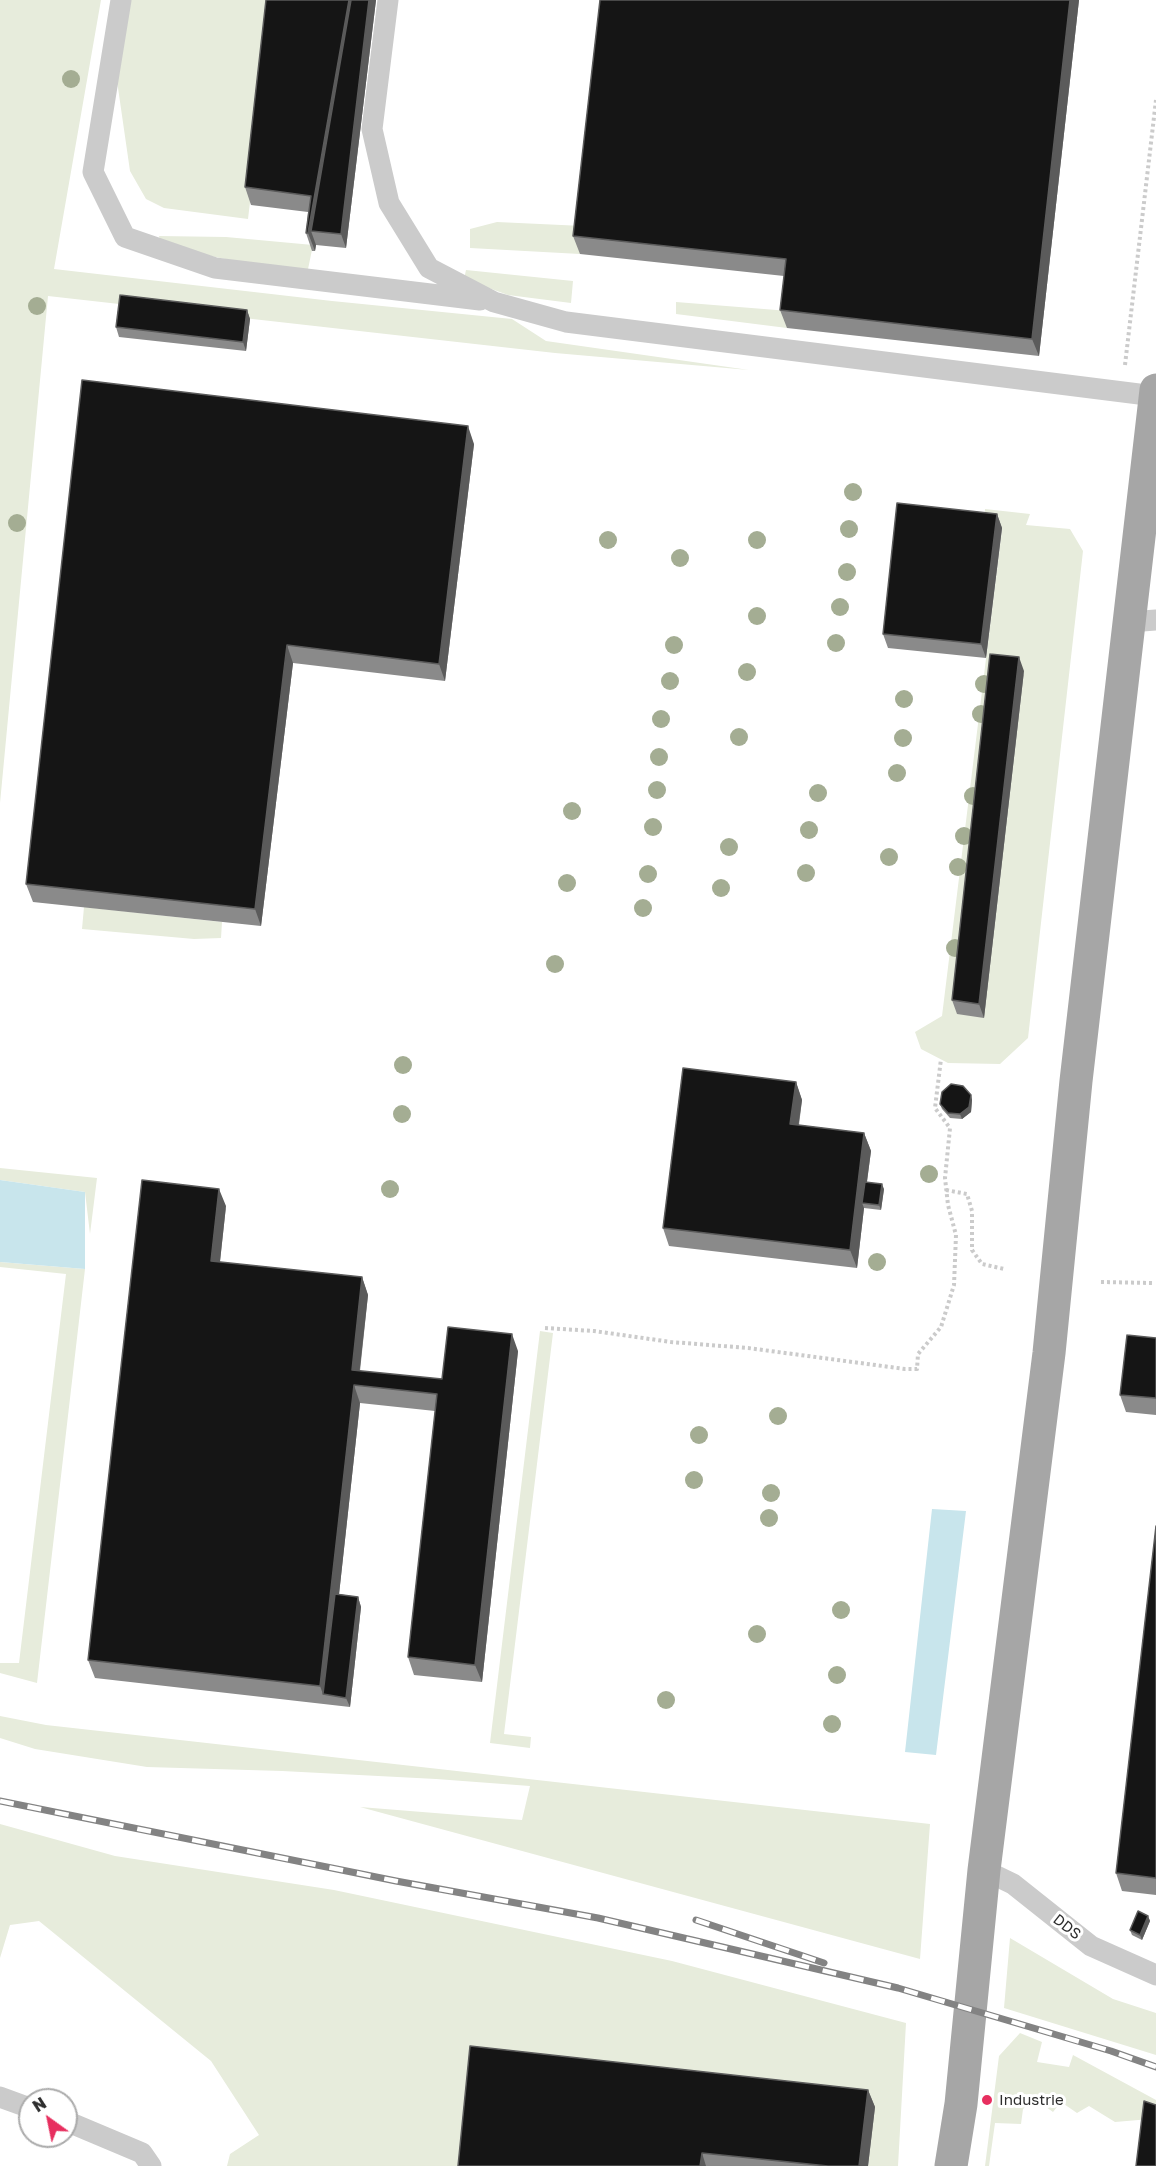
<!DOCTYPE html>
<html>
<head>
<meta charset="utf-8">
<style>
	body { margin:0 }
	#map { position:relative; width:1156px; height:2166px; overflow:hidden; background:#fff; font-family:"Golos Text",sans-serif }
	canvas { display:block }
	.north { position:absolute; left:18px; top:2088px; width:60px; height:60px; box-sizing:border-box; background:#fff; border:2px solid #ababab; border-radius:50%; rotate:327deg; font-size:16px; font-weight:700; line-height:24px; text-align:center; color:#2e2e2e }
	.north::after { content:''; display:block; margin:auto; width:21px; height:27px; background:#e72f5f; clip-path:polygon(50% 0,100% 100%,50% 72%,0 100%) }
</style>
</head>
<body>
<div id="map">
<canvas width="1156" height="2166"></canvas>
<div class="north">N</div>
</div>
<script>
const c = document.querySelector('canvas').getContext('2d');
c.lineJoin = 'round';
function paint(path, color) { c.fillStyle = color; c.fill(path, 'evenodd'); }
const shape = rows => new Path2D(rows.map(r => 'M' + r).join(''));
function trace(path, color, width, dash) { c.strokeStyle = color; c.lineWidth = width; c.lineCap = dash ? 'butt' : 'round'; c.setLineDash(dash || []); c.stroke(path); }
function label(font, color, halo, rows, align = 'center') {
  c.font = font + ' "Golos Text",sans-serif'; c.lineWidth = 6; c.setLineDash([]); c.textBaseline = 'middle'; c.strokeStyle = halo; c.fillStyle = color; for (const [text, x, y, turn = 0] of rows) {
    c.save(); c.translate(x, y); c.rotate((+turn || 0) * Math.PI / 180); c.textAlign = isNaN(turn) ? turn : align; if (halo) c.strokeText(text, 0, 0); c.fillText(text, 0, 0); c.restore();
  }
}
const green = shape([
	[0,0,101,0,54,269,332,301,512,319,546,341,749,370,555,353,48,296,0,803],
	[131,0,274,0,248,219,164,208,146,199,130,171,116,74],
	[497,222,583,226,580,254,470,248,470,229],
	[159,236,226,237,313,245,307,274,215,257,161,244],
	[466,270,573,281,571,303,508,295,464,279],
	[676,302,789,311,787,328,676,314],
	[985,509,1030,514,1026,525,1070,529,1083,551,1028,1038,1000,1064,948,1063,921,1049,915,1032,942,1016,1002,529,984,526],
	[84,907,222,922,221,938,194,939,82,929],
	[0,1168,97,1178,90,1234,85,1192,0,1180],
	[0,1262,85,1269,37,1683,0,1673,0,1663,19,1663,66,1274,0,1267],
	[540,1331,553,1333,504,1734,531,1737,530,1748,490,1743],
	[0,1716,46,1725,930,1824,920,1959,360,1807,522,1820,530,1786,436,1779,282,1771,147,1767,35,1749,0,1738],
	[0,1824,115,1856,334,1890,672,1961,906,2023,898,2166,868,2166,874,2107,466,2166,227,2166,230,2154,259,2135,211,2061,39,1921,10,1925,0,1958],
	[1010,1938,1113,1999,1156,2013,1156,2055,1004,2008],
	[1020,2033,1042,2042,1037,2062,1069,2067,1073,2055,1156,2100,1156,2121,1150,2119,1115,2122,1089,2106,1077,2113,1061,2102,1053,2112,1035,2099,1023,2109,1021,2124,995,2123,989,2166,985,2166,999,2056]
]);
const water = shape([
	[0,1180,85,1192,85,1269,0,1262],
	[932,1509,966,1511,936,1755,905,1752]
]);
const path = shape([
	[1125,365,1156,100],
	[946,1190,967,1194,972,1211,972,1250,982,1264,1004,1269],
	[1101,1282,1152,1283],
	[545,1328,594,1331,671,1342,748,1348,905,1369,917,1369,918,1354,941,1327,954,1285,956,1235,948,1205,945,1178,950,1128,935,1108,941,1059]
]);
const service = shape([
	[121,0,93,172,125,237,215,268,480,300],
	[388,0,372,129,389,203,429,268,494,302,566,322,1155,396],
	[1130,622,1156,620],
	[984,1870,1013,1884,1091,1946,1156,1975],
	[0,2097,30,2108],
	[66,2121,142,2153,151,2166]
]);
const primary = shape([
	[951,2166,961,2104,984,1870,1049,1353,1076,1081,1156,390]
]);
const rail = shape([
	[0,1801,396,1881,598,1918,898,1988,1111,2051,1156,2067],
	[696,1920,824,1963]
]);
const trees = [
	[71,79],
	[37,306],
	[853,492],
	[17,523],
	[849,529],
	[608,540],
	[757,540],
	[680,558],
	[847,572],
	[840,607],
	[757,616],
	[836,643],
	[674,645],
	[747,672],
	[670,681],
	[984,684],
	[904,699],
	[981,714],
	[661,719],
	[739,737],
	[903,738],
	[659,757],
	[897,773],
	[657,790],
	[818,793],
	[973,796],
	[572,811],
	[653,827],
	[809,830],
	[964,836],
	[729,847],
	[889,857],
	[958,867],
	[806,873],
	[648,874],
	[567,883],
	[721,888],
	[643,908],
	[955,948],
	[555,964],
	[403,1065],
	[402,1114],
	[929,1174],
	[390,1189],
	[877,1262],
	[778,1416],
	[699,1435],
	[694,1480],
	[771,1493],
	[769,1518],
	[841,1610],
	[757,1634],
	[837,1675],
	[666,1700],
	[832,1724]
];
const wall = shape([
	[266,0,376,0,346,248,316,245,315,251,312,251,306,233,308,212,251,205,245,187],
	[600,0,1079,0,1039,356,787,328,780,310,784,276,580,254,573,236],
	[247,310,250,319,246,351,119,337,116,327],
	[474,444,445,681,293,663,261,926,33,902,26,884],
	[997,514,1002,528,986,658,888,648,883,634],
	[1024,671,984,1018,957,1014,952,1000],
	[796,1082,802,1100,799,1125,864,1133,871,1151,867,1182,884,1189,881,1210,864,1208,857,1268,669,1246,663,1228],
	[971,1095,972,1100,971,1112,962,1119,950,1118,942,1109,940,1104],
	[226,1206,220,1262,362,1277,368,1295,360,1371,442,1379,518,1351,482,1682,414,1675,408,1657,435,1411,360,1403,339,1594,358,1597,361,1607,350,1707,95,1678,88,1660],
	[1156,1338,1156,1415,1126,1412,1120,1395],
	[1156,1526,1156,1895,1122,1891,1116,1873],
	[1148,1916,1150,1921,1142,1940,1132,1935,1130,1930],
	[868,2090,875,2107,868,2166,458,2166]
]);
const shadedWall = shape([
	[349,0,359,0,311,231,316,245,315,251,308,233],
	[369,0,376,0,346,248,341,234],
	[1070,0,1079,0,1039,356,1032,339],
	[247,310,250,319,246,351,243,342],
	[468,426,474,444,445,681,439,664],
	[997,514,1002,528,986,658,981,644],
	[287,645,293,663,261,926,255,909],
	[1019,657,1024,671,984,1018,979,1004],
	[796,1082,802,1100,796,1142,790,1124],
	[971,1095,972,1100,971,1112,962,1119,960,1114],
	[864,1133,871,1151,864,1203,862,1203,864,1208,857,1268,850,1250],
	[882,1184,884,1189,881,1210,879,1205],
	[219,1189,226,1206,218,1279,211,1261],
	[362,1277,368,1295,358,1385,352,1370],
	[512,1334,518,1351,482,1682,475,1665],
	[354,1385,360,1403,328,1695,323,1694,320,1686],
	[358,1597,361,1607,350,1707,346,1698],
	[1148,1916,1150,1921,1142,1940,1140,1935],
	[868,2090,875,2107,868,2166,859,2166],
	[702,2153,706,2166,700,2166]
]);
const building = shape([
	[266,0,349,0,308,233,306,233,311,196,245,187,266,0],
	[351,0,369,0,341,234,311,231,351,0],
	[600,0,1070,0,1032,339,780,310,786,259,573,236,600,0],
	[120,295,247,310,243,342,116,327,120,295],
	[82,380,468,426,439,664,287,645,255,909,26,884,82,380],
	[897,503,997,514,981,644,883,634,897,503],
	[990,654,1019,657,979,1004,952,1000,990,654],
	[683,1068,796,1082,790,1124,864,1133,850,1250,663,1228,683,1068],
	[951,1084,963,1086,971,1095,969,1107,960,1114,948,1113,940,1104,942,1092,951,1084],
	[142,1180,219,1189,211,1261,362,1277,352,1370,442,1379,448,1327,512,1334,475,1665,408,1657,437,1394,354,1385,320,1686,88,1660,142,1180],
	[865,1182,882,1184,879,1205,862,1203,865,1182],
	[1127,1335,1156,1338,1156,1398,1120,1395,1127,1335],
	[1156,1526,1156,1878,1116,1873,1156,1526],
	[335,1594,358,1597,346,1698,323,1694,335,1594],
	[1138,1911,1148,1916,1140,1935,1130,1930,1138,1911],
	[470,2046,868,2090,859,2166,828,2166,702,2153,700,2166,458,2166,470,2046],
	[1144,2101,1156,2105,1156,2166,1136,2166,1144,2101]
]);
const markers = [
	[987,2100,6,"#e72f5f"]
];
const streetNames = [
	["DDS",1067,1927,38]
];
const poiNames = [
	["Industrie",999,2100]
];
paint(green, '#e7ecdc');
paint(water, '#c8e5ec');
trace(path, '#cbcbcb', 4, [3, 3]);
trace(service, '#cbcbcb', 21);
trace(primary, '#a6a6a6', 33);
trace(rail, '#838383', 7);
trace(rail, '#fff', 4.5, [14]);
c.fillStyle = '#a4ad93';
for (const [x, y] of trees) { c.beginPath(); c.arc(x, y, 9, 0, 2 * Math.PI); c.fill(); }
paint(wall, '#8a8a8a');
paint(shadedWall, '#5b5b5b');
paint(building, '#151515');
trace(building, '#5b5b5b', 1.5);
for (const [x, y, r, color] of markers) { const dot = new Path2D(); dot.arc(x, y, r, 0, 2 * Math.PI); c.fillStyle = color; c.fill(dot); trace(dot, '#fff', 2); }
label('15px', '#2e2e2e', '#fff', streetNames);
label('15px', '#2e2e2e', '#fff', poiNames, 'left');
</script>
</body>
</html>
